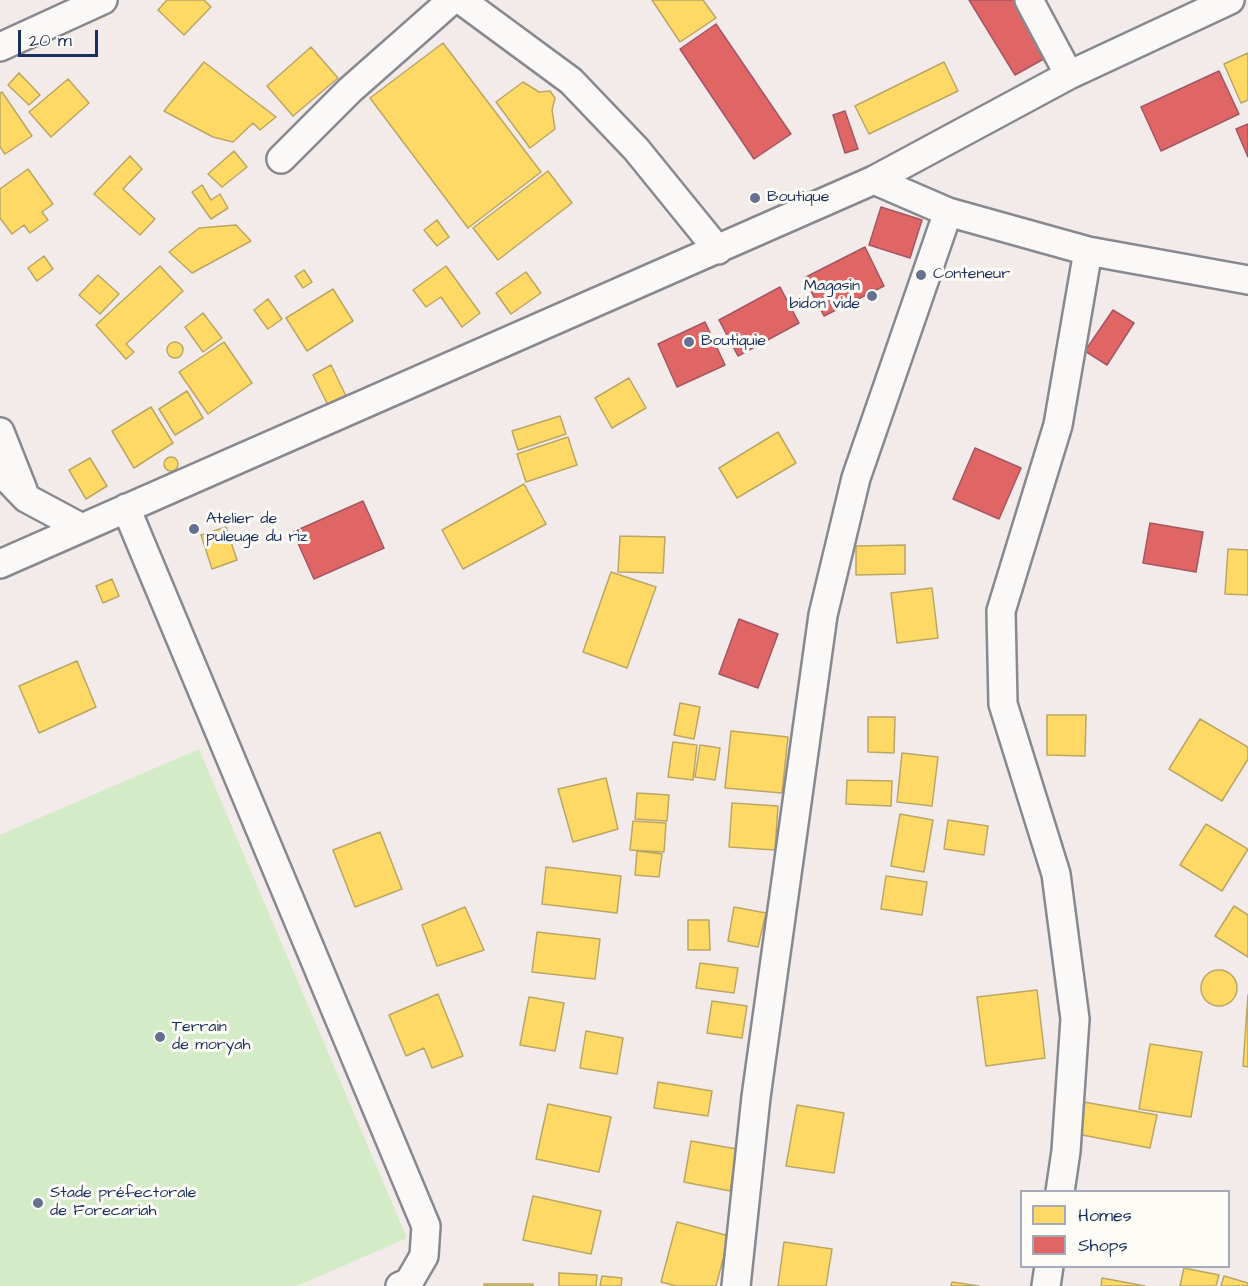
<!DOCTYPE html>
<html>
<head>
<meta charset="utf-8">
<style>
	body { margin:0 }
	#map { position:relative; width:1248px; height:1286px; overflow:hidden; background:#f2ebe9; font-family:"Architects Daughter",sans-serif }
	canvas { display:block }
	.legend { position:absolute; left:1020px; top:1190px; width:210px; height:78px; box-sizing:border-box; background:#fdfcf7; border:2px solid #a3aaba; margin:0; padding:8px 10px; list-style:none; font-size:18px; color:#1b2f5e }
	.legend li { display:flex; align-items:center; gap:12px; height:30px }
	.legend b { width:30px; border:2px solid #a3aaba }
	.scale { position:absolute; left:18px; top:30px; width:80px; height:27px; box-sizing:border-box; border:3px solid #1b2f5e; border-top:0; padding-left:8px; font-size:18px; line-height:21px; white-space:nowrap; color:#1b2f5e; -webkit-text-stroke:4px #fdfcf7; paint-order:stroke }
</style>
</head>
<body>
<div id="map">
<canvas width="1248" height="1286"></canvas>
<ul class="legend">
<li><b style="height:16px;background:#ffd966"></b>Homes</li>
<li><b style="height:16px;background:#e06666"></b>Shops</li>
</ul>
<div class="scale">20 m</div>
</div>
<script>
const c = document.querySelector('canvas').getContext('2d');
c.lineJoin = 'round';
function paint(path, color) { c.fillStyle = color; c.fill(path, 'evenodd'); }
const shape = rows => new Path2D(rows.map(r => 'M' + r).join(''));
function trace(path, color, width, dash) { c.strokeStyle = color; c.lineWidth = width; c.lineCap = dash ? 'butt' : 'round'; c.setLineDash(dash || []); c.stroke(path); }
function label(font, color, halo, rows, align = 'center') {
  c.font = font + ' "Architects Daughter",sans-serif'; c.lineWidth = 6; c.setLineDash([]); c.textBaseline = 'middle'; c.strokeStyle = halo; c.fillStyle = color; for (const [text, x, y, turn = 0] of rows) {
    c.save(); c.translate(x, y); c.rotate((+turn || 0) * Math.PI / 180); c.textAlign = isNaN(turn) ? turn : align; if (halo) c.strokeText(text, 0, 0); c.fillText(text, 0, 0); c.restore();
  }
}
const green = shape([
	[199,749,407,1238,297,1286,0,1286,0,835]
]);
const homes = shape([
	[167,0,204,0,211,7,184,35,158,10,167,0],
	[652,0,703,0,716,18,680,42,652,0],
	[443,43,541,172,468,228,370,98,443,43],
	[311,47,338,78,293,116,267,86,311,47],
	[1248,53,1248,100,1241,103,1224,64,1248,53],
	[204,62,276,117,260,130,253,123,233,142,213,137,164,111,204,62],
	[944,62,958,91,869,134,855,106,944,62],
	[19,73,40,95,29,105,8,85,19,73],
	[68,79,89,103,51,137,29,112,68,79],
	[523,82,539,92,550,91,555,98,552,110,555,129,530,148,496,102,523,82],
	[2,92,32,136,5,154,0,147,0,93,2,92],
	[234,151,247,167,222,187,208,174,234,151],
	[130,156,142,169,123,189,155,219,140,235,94,194,130,156],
	[28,169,53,204,42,212,48,220,30,233,24,225,12,234,0,218,0,189,28,169],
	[548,171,572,203,498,260,473,228,548,171],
	[202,185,211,200,220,194,228,208,211,219,192,192,202,185],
	[437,220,449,237,437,246,424,230,437,220],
	[236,225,251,241,192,273,169,252,199,228,236,225],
	[44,256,53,269,37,281,28,268,44,256],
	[160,266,183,291,126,344,134,352,126,359,96,325,160,266],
	[446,266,480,313,462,327,441,297,426,307,413,290,446,266],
	[304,270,312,282,303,288,295,276,304,270],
	[526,272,541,293,511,314,496,293,526,272],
	[98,275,119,294,100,314,79,295,98,275],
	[333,289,353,321,307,351,286,318,333,289],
	[268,299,282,319,268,329,254,310,268,299],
	[203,313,222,338,203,352,185,327,203,313],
	'167 350a8 8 0 1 1 16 0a8 8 0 1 1-16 0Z',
	[224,342,252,383,208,414,179,372,224,342],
	[331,365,347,398,329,407,313,375,331,365],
	[629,378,646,408,612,428,595,398,629,378],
	[187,391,203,418,175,435,159,409,187,391],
	[151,407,173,443,134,468,112,431,151,407],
	[560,416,566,434,518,450,512,431,560,416],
	[778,432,796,463,737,498,719,468,778,432],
	[568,437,577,465,526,482,517,454,568,437],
	'164 464a7 7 0 1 1 14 0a7 7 0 1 1-14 0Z',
	[90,458,107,486,86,499,69,470,90,458],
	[524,484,546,524,463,569,442,530,524,484],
	[226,527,237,560,212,569,201,535,226,527],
	[620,536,665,537,663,573,618,572,620,536],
	[905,545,905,574,856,575,856,546,905,545],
	[1228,549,1248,550,1248,595,1225,594,1228,549],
	[611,572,656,587,627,668,583,652,611,572],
	[112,579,119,596,103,603,96,586,112,579],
	[932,588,938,638,897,643,891,593,932,588],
	[77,661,96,707,39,733,19,686,77,661],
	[680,703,700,707,694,739,674,735,680,703],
	[1047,715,1086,715,1085,756,1047,755,1047,715],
	[868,717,895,717,894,753,868,752,868,717],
	[1200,719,1248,747,1248,759,1222,801,1169,769,1200,719],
	[731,731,788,737,782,793,725,788,731,731],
	[673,742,697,745,693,780,668,777,673,742],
	[700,745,720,748,715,780,695,777,700,745],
	[902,753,938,757,932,806,897,802,902,753],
	[606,778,618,829,573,842,558,789,606,778],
	[847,780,892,781,891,806,846,804,847,780],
	[637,793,669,795,667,821,635,819,637,793],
	[732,803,778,806,775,850,729,847,732,803],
	[900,814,933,820,924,872,891,866,900,814],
	[948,820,988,826,984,855,944,849,948,820],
	[633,821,666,823,664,852,630,850,633,821],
	[1206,824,1248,849,1222,891,1180,865,1206,824],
	[380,832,402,889,355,907,333,850,380,832],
	[637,851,662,854,659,877,635,875,637,851],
	[546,867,621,876,617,913,542,904,546,867],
	[886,876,927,882,922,915,881,909,886,876],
	[1234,906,1248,915,1248,957,1215,936,1234,906],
	[465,907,484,950,437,966,422,925,465,907],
	[734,907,766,913,758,947,728,941,734,907],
	[688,920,709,920,710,950,688,950,688,920],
	[537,932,600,939,595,979,532,972,537,932],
	[700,963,738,968,734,993,696,988,700,963],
	'1201 988a18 18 0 1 1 36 0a18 18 0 1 1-36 0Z',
	[1037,990,1045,1058,986,1066,977,997,1037,990],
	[438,994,463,1056,432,1068,424,1048,406,1056,389,1015,438,994],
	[1248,995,1248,1067,1243,1066,1248,995],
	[529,997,564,1003,555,1051,520,1045,529,997],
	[712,1001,747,1006,742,1038,707,1033,712,1001],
	[586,1031,623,1038,617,1074,580,1068,586,1031],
	[1150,1044,1202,1052,1191,1117,1139,1109,1150,1044],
	[658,1082,712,1091,708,1116,654,1108,658,1082],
	[1084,1102,1157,1115,1150,1148,1077,1134,1084,1102],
	[548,1104,611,1117,599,1172,536,1159,548,1104],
	[797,1105,844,1113,834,1173,786,1166,797,1105],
	[691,1141,737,1149,730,1191,684,1182,691,1141],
	[533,1196,601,1211,591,1254,523,1240,533,1196],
	[677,1222,729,1236,716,1286,676,1286,661,1282,677,1222],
	[784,1242,832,1249,826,1286,778,1286,784,1242],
	[1184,1268,1219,1275,1216,1286,1180,1286,1184,1268],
	[559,1273,597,1275,596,1286,559,1286,559,1273],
	[602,1276,622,1278,621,1286,600,1286,602,1276],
	[1224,1276,1248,1283,1248,1286,1221,1286,1224,1276],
	[1102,1278,1145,1286,1101,1286,1102,1278],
	[952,1282,979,1286,951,1286,952,1282],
	[484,1284,533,1284,533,1286,484,1286,484,1284]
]);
const shops = shape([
	[969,0,1016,0,1049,56,1015,75,969,0],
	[716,24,791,134,754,159,680,49,716,24],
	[1219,71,1239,114,1161,151,1141,107,1219,71],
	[845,111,858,149,845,153,833,115,845,111],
	[1248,124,1248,157,1236,129,1248,124],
	[881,207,922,220,910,258,869,245,881,207],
	[865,247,884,286,824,316,804,278,865,247],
	[780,287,799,323,738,356,719,320,780,287],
	[1113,310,1134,323,1107,365,1085,351,1113,310],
	[705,322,725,365,677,387,658,344,705,322],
	[975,448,1021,468,999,519,953,499,975,448],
	[363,501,384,548,314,579,293,532,363,501],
	[1150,523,1203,532,1196,572,1143,563,1150,523],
	[739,619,778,634,758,688,719,674,739,619]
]);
const minor = shape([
	[461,0,571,81,636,149,718,250],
	[1029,0,1069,75],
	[0,47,103,0],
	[281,159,350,90,452,0],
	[874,180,948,212,1088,251,1248,280],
	[0,432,23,490],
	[0,471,26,498,80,527],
	[126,508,426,1226,424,1256,409,1282,400,1286],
	[0,564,874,180,1069,75,1230,0],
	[1060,1192,1066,1151,1075,1019,1056,874,1003,704,1001,611,1058,425,1088,251],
	[736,1286,756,1097,823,615,856,478,948,212],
	[1046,1286,1049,1266]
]);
const markers = [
	[755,198,6,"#66718f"],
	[921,275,6,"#66718f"],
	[872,296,6,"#66718f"],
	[689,342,6,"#66718f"],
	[194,529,6,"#66718f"],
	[160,1037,6,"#66718f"],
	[38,1203,6,"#66718f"]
];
const poiNames = [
	["Boutique",767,198],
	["Conteneur",933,275],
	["Magasin",860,287,"right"],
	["bidon vide",860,305,"right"],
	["Boutiquie",701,342],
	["Atelier de",206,520],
	["puleuge du riz",206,538],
	["Terrain",172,1028],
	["de moryah",172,1046],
	["Stade préfectorale",50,1194],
	["de Forecariah",50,1212]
];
paint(green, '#d3ecc7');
paint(homes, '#ffd966');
trace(homes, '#bba664', 1.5);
paint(shops, '#e06666');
trace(shops, '#a55664', 1.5);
trace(minor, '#888990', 32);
trace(minor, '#faf9f7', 27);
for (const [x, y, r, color] of markers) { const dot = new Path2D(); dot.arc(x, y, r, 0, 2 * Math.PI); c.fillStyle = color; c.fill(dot); trace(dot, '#fdfcf7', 2); }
label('16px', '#1b2f5e', '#fdfcf7', poiNames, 'left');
</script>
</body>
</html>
